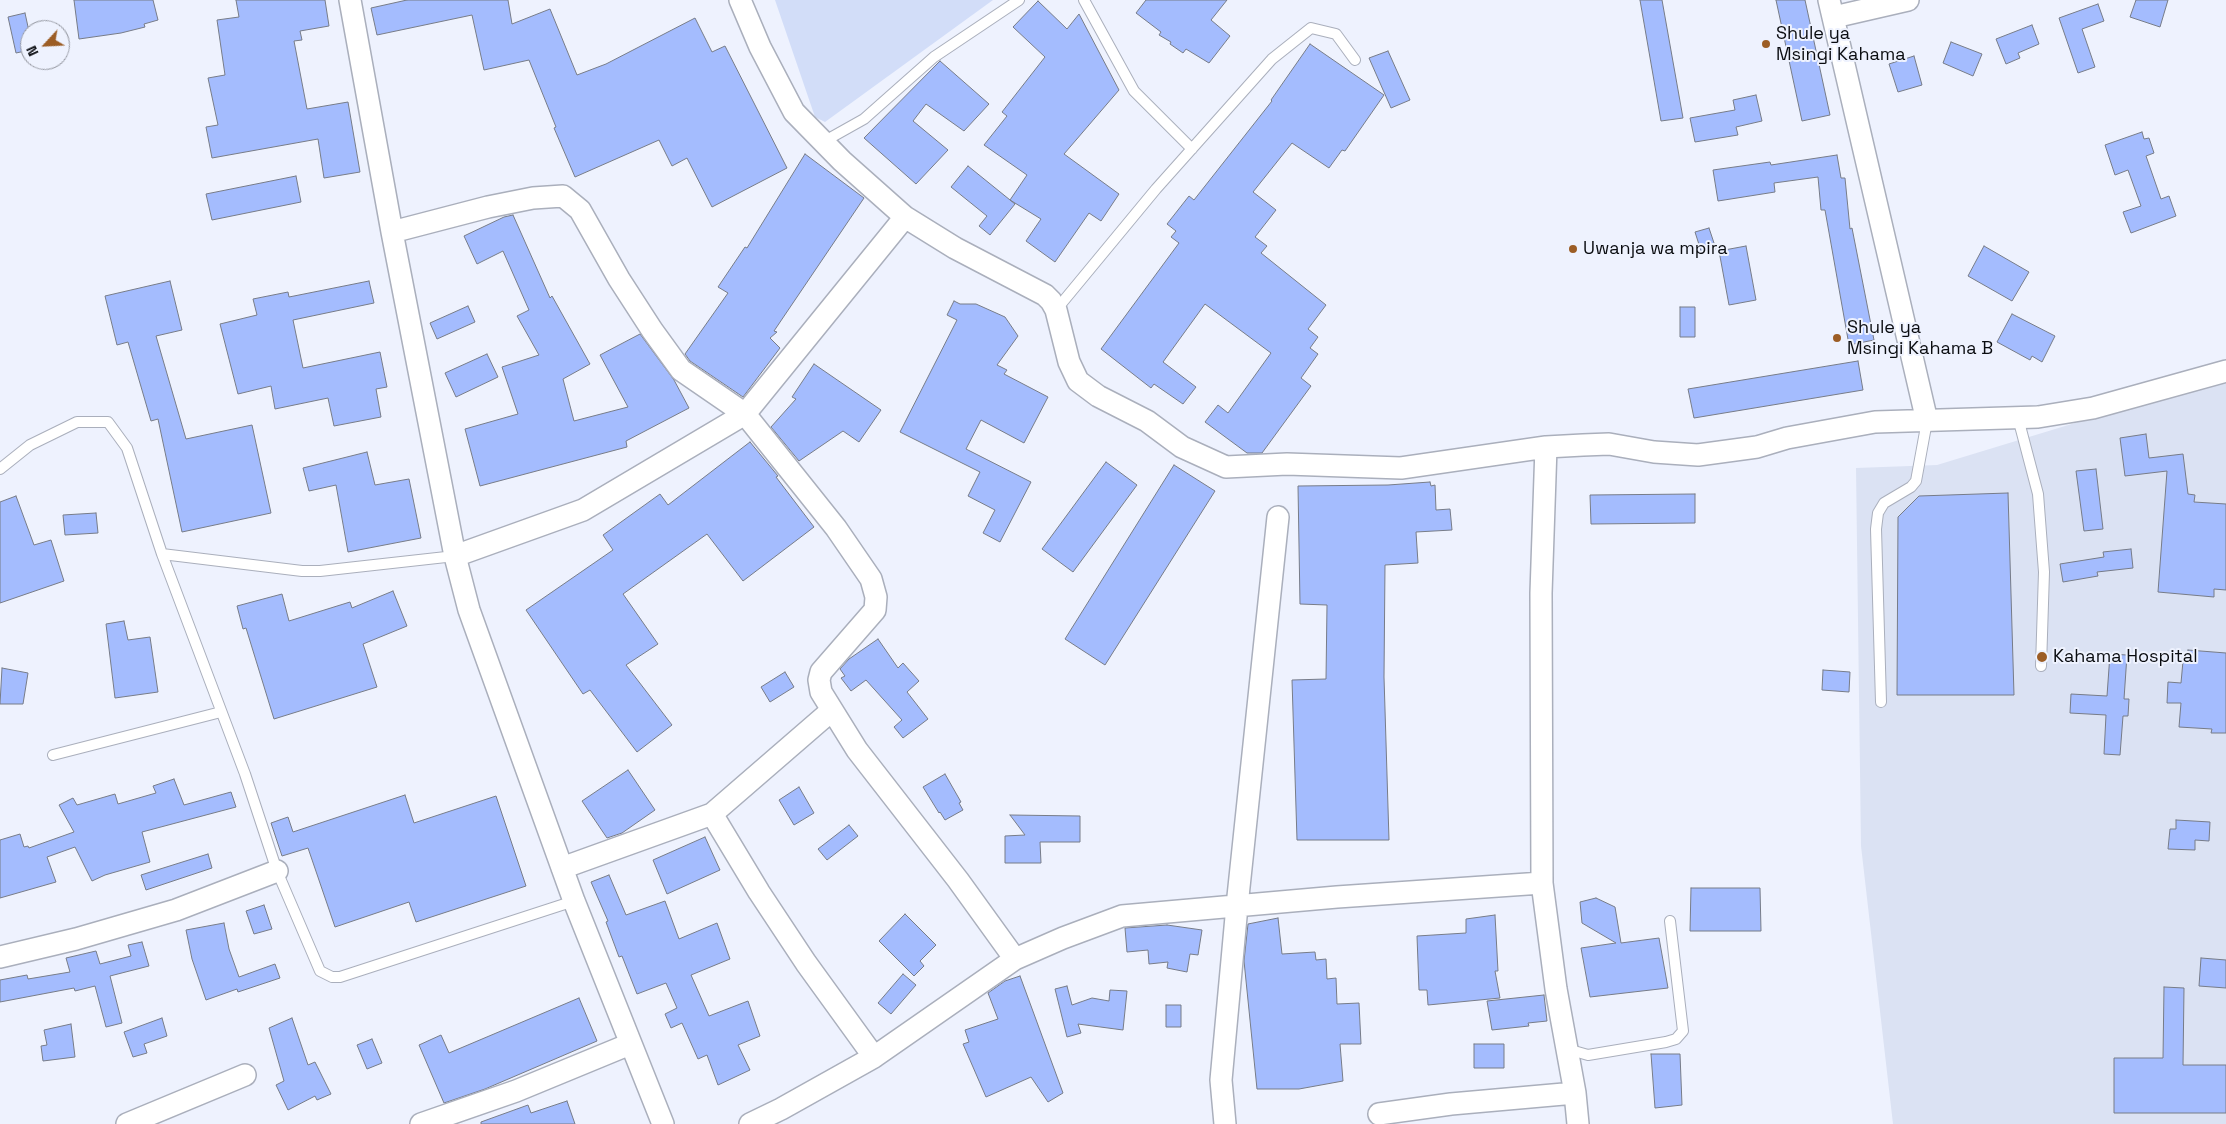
<!DOCTYPE html>
<html>
<head>
<meta charset="utf-8">
<style>
	body { margin:0 }
	#map { position:relative; width:2226px; height:1124px; overflow:hidden; background:#eef2fe; font-family:"Space Grotesk",sans-serif }
	canvas { display:block }
	.north { position:absolute; left:20px; top:20px; width:50px; height:50px; box-sizing:border-box; background:#eef2fe; border:1px solid #93969f; border-radius:50%; rotate:245deg; font-size:14px; font-weight:700; line-height:20px; text-align:center; color:#0a0c10 }
	.north::after { content:''; display:block; margin:auto; width:18px; height:22px; background:#9c5d25; clip-path:polygon(50% 0,100% 100%,50% 72%,0 100%) }
</style>
</head>
<body>
<div id="map">
<canvas width="2226" height="1124"></canvas>
<div class="north">N</div>
</div>
<script>
const c = document.querySelector('canvas').getContext('2d');
c.lineJoin = 'round';
function paint(path, color) { c.fillStyle = color; c.fill(path, 'evenodd'); }
const shape = rows => new Path2D(rows.map(r => 'M' + r).join(''));
function trace(path, color, width, dash) { c.strokeStyle = color; c.lineWidth = width; c.lineCap = dash ? 'butt' : 'round'; c.setLineDash(dash || []); c.stroke(path); }
function label(font, color, halo, rows, align = 'center') {
  c.font = font + ' "Space Grotesk",sans-serif'; c.lineWidth = 4; c.setLineDash([]); c.textBaseline = 'middle'; c.strokeStyle = halo; c.fillStyle = color; for (const [text, x, y, turn = 0] of rows) {
    c.save(); c.translate(x, y); c.rotate((+turn || 0) * Math.PI / 180); c.textAlign = isNaN(turn) ? turn : align; if (halo) c.strokeText(text, 0, 0); c.fillText(text, 0, 0); c.restore();
  }
}
const built = shape([
	[2226,377,2226,1124,1893,1124,1861,846,1856,468,1937,465]
]);
const green = shape([
	[775,0,993,0,825,122,815,117]
]);
const building = shape([
	[74,0,153,0,158,20,144,24,145,27,121,33,79,39,74,0],
	[236,0,325,0,329,26,300,31,302,40,294,41,307,109,348,102,360,172,324,178,318,139,212,158,206,127,218,125,208,78,225,75,217,20,239,17,236,0],
	[407,0,508,0,512,24,550,9,577,75,606,64,695,18,712,52,725,46,787,168,712,207,687,158,672,166,659,140,575,177,554,128,556,127,529,60,484,70,472,15,377,35,371,8,407,0],
	[1146,0,1227,0,1211,20,1230,36,1209,63,1186,49,1183,53,1170,44,1171,42,1159,35,1161,32,1136,13,1146,0],
	[1640,0,1662,0,1683,118,1661,121,1640,0],
	[1776,0,1805,0,1830,115,1802,121,1776,0],
	[2136,0,2168,0,2160,27,2130,17,2136,0],
	[1038,1,1067,29,1079,14,1119,90,1064,154,1119,194,1101,221,1089,213,1055,262,1026,241,1041,219,1010,200,1027,175,984,145,1007,116,1002,112,1045,57,1013,27,1038,1],
	[2098,4,2104,21,2082,29,2095,67,2078,73,2059,18,2098,4],
	[25,13,30,36,30,50,16,53,8,17,25,13],
	[2032,25,2039,44,2018,53,2020,58,2006,64,1996,39,2032,25],
	[1951,42,1982,54,1973,76,1943,63,1951,42],
	[1310,44,1384,95,1345,151,1342,150,1329,168,1292,143,1253,192,1276,210,1255,237,1267,246,1261,253,1326,305,1308,329,1318,337,1310,348,1318,354,1301,378,1311,386,1262,453,1247,453,1205,422,1218,405,1228,413,1271,353,1205,304,1163,362,1196,387,1183,404,1154,384,1151,388,1101,349,1179,243,1171,237,1176,231,1167,224,1189,196,1194,200,1272,101,1271,100,1310,44],
	[1388,51,1410,100,1391,108,1369,58,1388,51],
	[1914,56,1922,85,1898,92,1889,64,1914,56],
	[940,61,989,104,964,131,926,104,913,121,948,150,916,184,864,138,940,61],
	[1756,95,1762,121,1736,127,1738,135,1695,142,1690,118,1735,110,1733,100,1756,95],
	[2142,132,2144,139,2149,138,2154,153,2146,156,2161,199,2169,196,2176,216,2131,233,2123,212,2141,206,2128,170,2115,175,2105,145,2142,132],
	[805,154,864,198,774,331,777,332,770,338,780,348,743,397,690,361,685,354,728,293,718,287,745,247,747,248,805,154],
	[1837,155,1841,178,1845,178,1850,229,1852,228,1874,340,1849,345,1825,210,1821,210,1818,177,1774,183,1775,192,1718,201,1713,170,1770,162,1771,165,1837,155],
	[968,166,1015,204,990,235,979,226,987,216,951,187,968,166],
	[296,176,301,202,212,220,206,194,296,176],
	[513,215,550,298,552,296,590,364,563,379,574,421,628,407,600,355,640,334,674,380,689,408,626,441,627,447,480,486,465,429,518,414,502,367,539,355,517,316,529,310,503,251,477,264,464,236,504,217,513,215],
	[1709,228,1716,249,1702,254,1695,232,1709,228],
	[1746,246,1756,300,1729,305,1719,251,1746,246],
	[1984,246,2029,272,2012,301,1968,276,1984,246],
	[170,281,182,330,156,336,186,439,252,425,271,513,182,532,158,419,151,421,128,342,117,345,105,296,170,281],
	[369,281,374,303,293,320,303,368,380,352,387,387,376,389,381,417,334,426,328,398,275,409,271,386,238,394,220,324,257,315,253,299,288,292,289,297,369,281],
	[954,301,960,304,976,304,1005,317,1018,336,997,365,1007,370,1004,374,1048,397,1024,443,981,420,966,449,1031,482,1000,542,983,533,995,510,968,496,980,472,900,432,957,320,947,315,954,301],
	[468,306,475,322,437,339,430,323,468,306],
	[1680,307,1695,307,1695,337,1680,337,1680,307],
	[2012,314,2055,336,2042,362,2032,356,2030,360,1997,342,2012,314],
	[487,354,498,377,456,397,445,373,487,354],
	[1858,361,1863,390,1694,418,1688,389,1858,361],
	[814,364,881,410,859,442,843,431,799,461,771,427,796,399,792,397,814,364],
	[2146,434,2149,458,2183,454,2188,494,2195,495,2194,502,2226,504,2226,590,2214,589,2214,597,2158,592,2167,471,2125,476,2120,438,2146,434],
	[750,442,778,476,776,477,814,527,743,581,707,534,623,594,658,644,626,665,672,725,637,752,590,690,583,694,526,610,613,550,603,535,660,494,668,505,750,442],
	[367,452,375,485,409,479,421,538,348,552,336,485,309,491,303,468,367,452],
	[1106,462,1137,485,1073,572,1042,549,1106,462],
	[1174,465,1215,491,1105,665,1065,639,1174,465],
	[2096,469,2103,529,2084,531,2076,471,2096,469],
	[1430,482,1431,486,1435,485,1436,510,1450,509,1452,530,1416,532,1418,563,1385,565,1384,677,1389,840,1297,840,1292,680,1326,679,1327,605,1300,604,1298,486,1388,485,1430,482],
	[2008,493,2014,695,1897,695,1898,517,1919,496,2008,493],
	[1695,494,1695,523,1591,524,1590,495,1695,494],
	[16,496,34,545,51,540,64,581,0,603,0,502,16,496],
	[96,513,98,533,65,535,63,515,96,513],
	[2131,549,2133,568,2097,572,2098,576,2063,582,2060,564,2104,557,2103,552,2131,549],
	[393,591,407,626,363,644,377,687,274,719,246,628,243,629,237,606,282,594,289,621,350,602,352,608,393,591],
	[124,621,128,640,150,637,158,692,115,698,106,624,124,621],
	[878,639,898,668,903,663,919,681,907,692,928,719,903,738,894,727,902,720,866,680,851,691,841,678,845,676,840,669,849,659,878,639],
	[2188,650,2226,653,2226,733,2211,733,2212,729,2179,727,2181,703,2167,703,2168,682,2181,683,2183,661,2188,661,2188,650],
	[2110,654,2127,655,2124,699,2129,699,2128,716,2123,716,2120,755,2104,754,2106,715,2070,713,2071,694,2107,696,2110,654],
	[2,668,28,673,23,704,0,704,2,668],
	[1823,670,1850,672,1849,692,1822,690,1823,670],
	[785,672,794,687,770,702,761,687,785,672],
	[628,770,655,810,622,833,607,838,582,801,628,770],
	[945,774,961,802,959,803,963,810,945,820,940,812,939,813,923,787,945,774],
	[174,779,184,805,231,792,236,807,142,832,150,862,105,875,92,881,75,847,47,857,56,882,0,898,0,840,20,834,24,847,28,846,29,848,74,832,59,805,73,798,77,805,115,794,118,804,156,793,153,786,174,779],
	[799,787,814,813,794,825,779,800,799,787],
	[405,795,414,823,496,796,526,886,416,922,409,902,335,927,308,848,282,856,271,823,288,817,293,832,405,795],
	[1010,815,1080,816,1080,842,1040,842,1041,863,1005,863,1005,836,1025,835,1010,815],
	[2176,820,2210,822,2209,841,2195,840,2195,850,2168,849,2170,829,2176,829,2176,820],
	[849,825,858,836,827,860,818,849,849,825],
	[705,837,720,870,667,894,653,860,705,837],
	[208,854,212,868,146,890,141,875,208,854],
	[609,875,626,915,665,901,679,939,717,923,730,959,691,975,709,1016,748,1001,760,1036,738,1045,750,1070,718,1085,707,1055,698,1059,682,1023,671,1028,665,1014,677,1008,666,983,637,994,622,956,619,957,606,922,608,921,591,882,609,875],
	[1691,888,1760,888,1761,931,1690,931,1691,888],
	[1596,898,1615,907,1621,943,1659,938,1668,988,1590,997,1581,948,1616,943,1582,923,1580,902,1596,898],
	[264,905,272,929,254,934,246,911,264,905],
	[905,914,936,945,920,961,924,966,914,976,879,941,905,914],
	[1495,915,1498,971,1495,971,1500,998,1428,1005,1427,990,1419,990,1417,936,1466,933,1466,919,1495,915],
	[1278,918,1282,954,1315,952,1316,960,1326,959,1327,979,1336,978,1337,1004,1359,1003,1361,1044,1340,1044,1343,1081,1299,1089,1257,1089,1244,961,1248,924,1278,918],
	[224,923,229,949,239,977,275,964,280,978,238,992,237,989,206,1000,192,959,186,930,224,923],
	[1167,925,1202,930,1198,955,1190,954,1187,972,1167,968,1168,962,1149,964,1148,950,1127,952,1125,928,1167,925],
	[142,942,149,966,110,976,122,1023,106,1027,95,986,75,991,74,988,0,1002,0,980,27,975,28,979,70,972,66,958,96,951,100,964,131,956,128,945,142,942],
	[2201,958,2226,960,2226,988,2199,986,2201,958],
	[903,974,916,985,891,1014,878,1003,903,974],
	[1020,976,1063,1093,1048,1102,1031,1077,986,1097,963,1044,969,1042,965,1030,998,1019,988,993,1005,981,1020,976],
	[1067,986,1072,1005,1092,998,1109,1001,1110,990,1127,991,1123,1030,1078,1024,1081,1033,1067,1037,1055,989,1067,986],
	[2164,987,2184,988,2183,1065,2226,1065,2226,1113,2114,1113,2114,1058,2163,1058,2164,987],
	[1544,995,1547,1021,1528,1023,1529,1026,1492,1030,1487,1001,1544,995],
	[579,998,597,1041,485,1089,444,1103,419,1045,441,1035,449,1053,579,998],
	[1166,1005,1181,1005,1181,1027,1166,1027,1166,1005],
	[162,1018,167,1036,144,1044,147,1053,133,1057,124,1032,162,1018],
	[292,1018,308,1065,315,1062,331,1094,317,1100,315,1096,288,1110,276,1085,284,1081,269,1028,292,1018],
	[71,1024,75,1057,43,1061,41,1046,47,1045,44,1030,71,1024],
	[372,1039,382,1063,367,1069,357,1045,372,1039],
	[1474,1044,1504,1044,1504,1068,1474,1068,1474,1044],
	[1651,1054,1680,1054,1682,1105,1655,1108,1651,1054],
	[567,1101,575,1124,481,1124,481,1122,528,1105,531,1113,567,1101]
]);
const lane = shape([
	[1084,0,1134,91,1192,149],
	[823,142,864,119,934,57,1019,0],
	[1056,310,1156,189,1272,59,1311,28,1336,34,1355,60],
	[2018,418,2038,494,2044,572,2041,666],
	[0,469,30,445,77,422,108,422,127,448,162,554,245,774,277,871,320,971,332,977,340,977,574,901],
	[162,554,302,571,320,571,455,556],
	[1881,702,1876,529,1878,513,1884,503,1911,487,1916,481,1927,421],
	[53,755,221,712],
	[1567,1049,1588,1055,1666,1042,1676,1039,1683,1031,1670,921]
]);
const street = shape([
	[350,0,392,232,455,556,469,610,574,901,663,1124],
	[740,0,760,47,794,112,842,161,905,217,955,248,1045,295,1051,301,1056,310,1069,362,1078,381,1098,396,1147,421,1182,447,1226,467,1287,464,1401,468,1546,447,1583,445,1609,444,1654,452,1698,455,1757,447,1787,438,1875,422,2038,417,2093,408,2226,371],
	[1829,0,1927,421],
	[1834,17,1908,0],
	[392,232,488,207,533,198,563,196,580,210,619,279,652,330,681,370,745,414,836,528,871,579,876,597,875,610,821,672,819,680,821,692,857,750,958,880,1015,959],
	[455,556,583,510,745,414,905,217],
	[831,711,712,814,759,892,806,963,874,1057],
	[562,868,712,814],
	[1542,883,1556,989,1575,1093,1578,1124],
	[0,957,76,939,176,910,277,871],
	[1379,1114,1451,1104,1575,1093],
	[127,1124,245,1075],
	[421,1124,516,1091,630,1044],
	[750,1124,781,1109,874,1057,1015,959,1063,938,1122,916,1337,897,1542,883,1541,593,1546,447],
	[1225,1124,1221,1080,1237,906,1278,517]
]);
const markers = [
	[1766,44,5,"#9c5d25"],
	[1573,249,5,"#9c5d25"],
	[1837,338,5,"#9c5d25"],
	[2042,657,6,"#9c5d25"]
];
const poiNames = [
	["Shule ya",1776,34],
	["Msingi Kahama",1776,55],
	["Uwanja wa mpira",1583,249],
	["Shule ya",1847,328],
	["Msingi Kahama B",1847,349],
	["Kahama Hospital",2053,657]
];
paint(built, '#dbe2f3');
paint(green, '#d2ddf8');
paint(building, '#a4bcfe');
trace(building, '#777c88', 1);
trace(lane, '#aaafbc', 12);
trace(street, '#aaafbc', 24);
trace(lane, '#fff', 10);
trace(street, '#fff', 21);
for (const [x, y, r, color] of markers) { const dot = new Path2D(); dot.arc(x, y, r, 0, 2 * Math.PI); c.fillStyle = color; c.fill(dot); trace(dot, '#eef2fe', 2); }
label('18px', '#0a0c10', '#eef2fe', poiNames, 'left');
</script>
</body>
</html>
